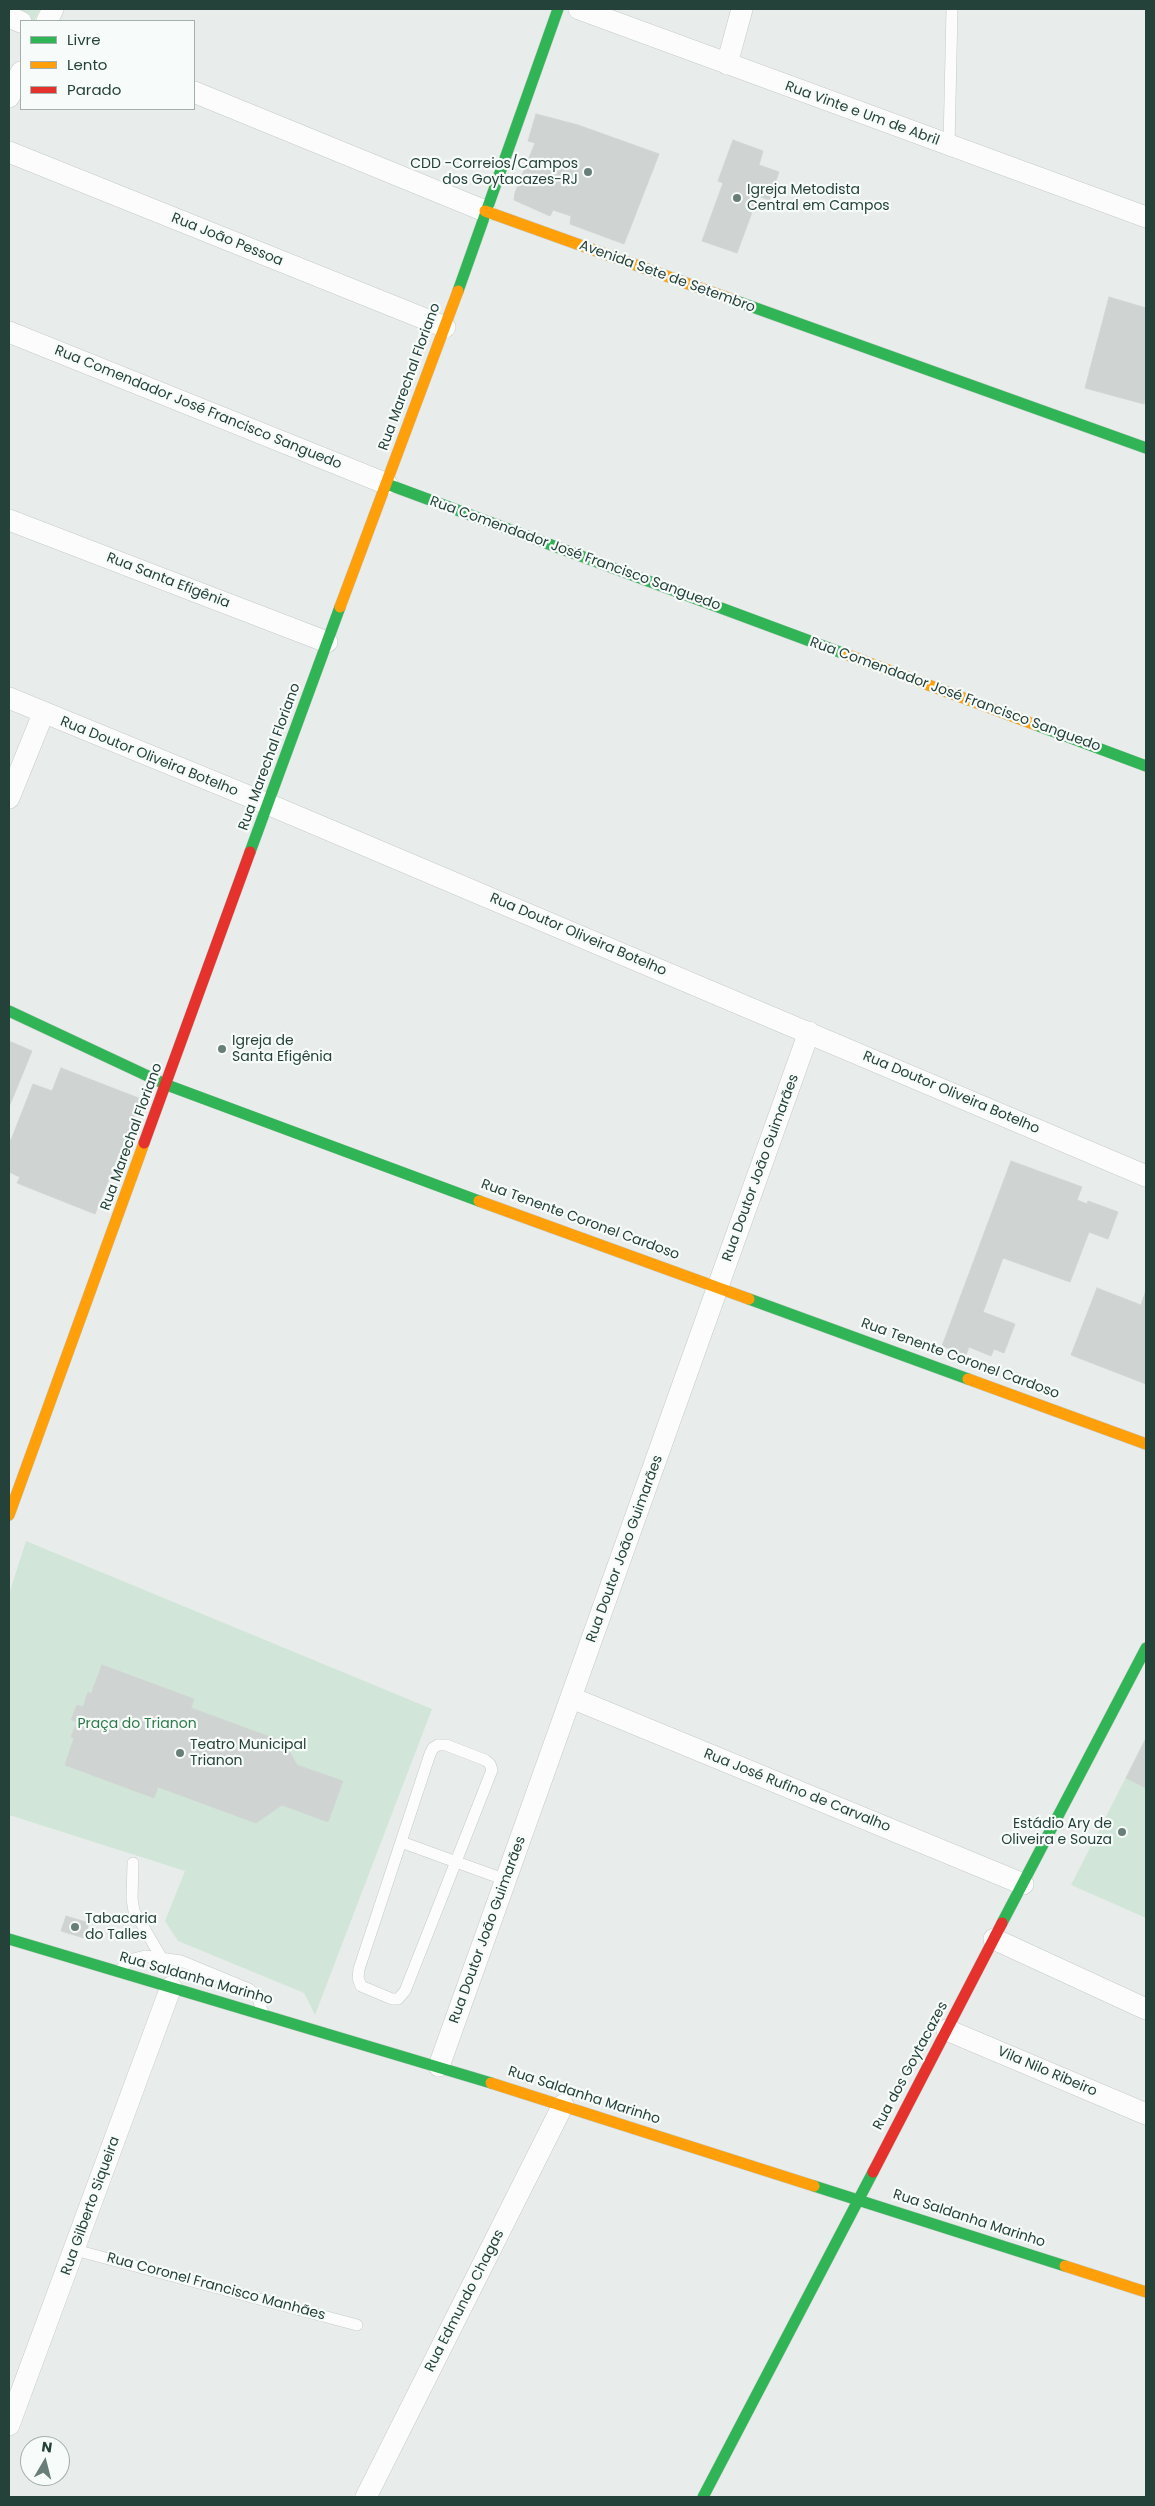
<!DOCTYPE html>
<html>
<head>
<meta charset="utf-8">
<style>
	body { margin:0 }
	#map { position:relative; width:1155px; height:2506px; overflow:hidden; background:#e8edeb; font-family:Poppins,sans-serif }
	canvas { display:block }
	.frame { position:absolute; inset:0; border:10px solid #24423a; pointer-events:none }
	.legend { position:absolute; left:20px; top:20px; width:175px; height:90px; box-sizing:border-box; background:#f7fbf9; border:1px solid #a3b1ad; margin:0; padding:6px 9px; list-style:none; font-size:15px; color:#24423a }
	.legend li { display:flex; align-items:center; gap:10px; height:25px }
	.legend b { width:25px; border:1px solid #a3b1ad }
	.north { position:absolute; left:20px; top:2436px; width:50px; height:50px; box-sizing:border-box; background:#f7fbf9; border:1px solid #a3b1ad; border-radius:50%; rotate:8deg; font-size:14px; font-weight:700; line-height:20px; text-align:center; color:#24423a }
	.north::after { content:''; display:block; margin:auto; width:18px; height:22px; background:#697e78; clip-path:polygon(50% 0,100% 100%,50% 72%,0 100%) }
</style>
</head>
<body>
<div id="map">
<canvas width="1155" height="2506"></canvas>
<div class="frame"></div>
<ul class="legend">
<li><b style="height:6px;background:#30b455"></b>Livre</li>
<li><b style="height:6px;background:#ff9f0a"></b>Lento</li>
<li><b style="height:6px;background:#e5322d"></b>Parado</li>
</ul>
<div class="north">N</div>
</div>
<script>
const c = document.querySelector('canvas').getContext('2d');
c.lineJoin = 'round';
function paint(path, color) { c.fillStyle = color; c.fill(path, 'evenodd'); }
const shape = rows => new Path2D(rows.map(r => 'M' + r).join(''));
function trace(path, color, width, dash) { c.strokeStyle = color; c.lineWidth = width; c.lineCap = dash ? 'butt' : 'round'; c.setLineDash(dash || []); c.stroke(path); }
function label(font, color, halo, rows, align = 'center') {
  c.font = font + ' Poppins,sans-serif'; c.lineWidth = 4.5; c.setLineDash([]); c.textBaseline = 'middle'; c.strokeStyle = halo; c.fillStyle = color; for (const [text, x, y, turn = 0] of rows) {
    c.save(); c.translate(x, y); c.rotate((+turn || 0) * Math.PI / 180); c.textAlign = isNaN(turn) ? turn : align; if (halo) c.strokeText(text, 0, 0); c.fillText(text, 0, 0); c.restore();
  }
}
const green = shape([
	[9,9,40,9,34,21],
	[26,1541,432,1709,315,2015,304,1993,178,1941,165,1921,185,1871,9,1815,9,1594],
	[1146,1738,1146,1918,1071,1885]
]);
const building = shape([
	[536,114,578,125,659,154,624,244,570,224,571,216,553,210,550,216,514,200,515,193,535,143,528,141,536,114],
	[733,140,763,151,759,165,779,172,769,200,758,196,737,253,702,241,723,183,718,181,733,140],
	[1109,297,1146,308,1146,396,1144,404,1085,388,1109,297],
	[9,1041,32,1051,9,1107,9,1041],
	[61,1068,141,1099,95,1214,17,1183,20,1177,9,1172,9,1139,11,1140,33,1084,52,1091,61,1068],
	[1011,1161,1082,1187,1077,1200,1087,1204,1088,1201,1118,1212,1108,1239,1089,1232,1070,1282,1003,1258,983,1312,1015,1324,1004,1353,994,1349,991,1356,969,1347,966,1355,942,1346,1011,1161],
	[1097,1288,1146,1307,1146,1384,1071,1355,1097,1288],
	[1146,1290,1146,1307,1141,1305,1146,1290],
	[102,1665,194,1699,191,1708,284,1742,297,1765,343,1781,328,1822,282,1805,256,1823,158,1787,154,1798,65,1765,74,1738,71,1737,77,1722,71,1720,77,1705,83,1707,88,1692,91,1694,102,1665],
	[1146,1738,1146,1788,1126,1778,1146,1738],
	[66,1916,89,1923,84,1938,61,1931,66,1916]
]);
const lane = shape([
	[949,145,952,9],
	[438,1745,446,1745,485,1760,490,1764,492,1770,405,1991,398,1999,392,1999,361,1986,358,1978,359,1969,430,1754,433,1748,438,1745],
	[401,1842,506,1880],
	[133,1863,132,1899,134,1911,161,1957],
	[120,1971,125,1964,133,1959,145,1956,181,1961,249,1989,257,1996,263,2013],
	[75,2250,357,2325]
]);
const street = shape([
	[579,9,1146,217],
	[9,17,21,22],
	[47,21,53,9],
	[727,64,742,9],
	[194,92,485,211],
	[9,97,21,72],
	[9,152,445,327],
	[9,332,387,484],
	[9,520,327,642],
	[9,698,270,805,1146,1176],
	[9,798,43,714],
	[572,1698,1023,1884],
	[994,1939,1146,2009],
	[947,2030,1146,2114],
	[439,2066,809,1032],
	[9,2425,171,1987],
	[366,2497,563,2105]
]);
const fast = shape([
	[458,291,558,9],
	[736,301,1146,448],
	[387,484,845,654],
	[1036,725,1146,766],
	[250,852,340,607],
	[9,1011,167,1085,479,1201],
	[749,1299,968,1379],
	[1002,1923,1146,1648],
	[9,1939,491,2083],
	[814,2186,1065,2266],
	[703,2497,873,2172]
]);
const slow = shape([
	[485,211,736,301],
	[340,607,458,291],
	[845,654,1036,725],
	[479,1201,749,1299],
	[968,1379,1146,1444],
	[9,1515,144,1143],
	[491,2083,814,2186],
	[1065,2266,1146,2292]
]);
const jam = shape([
	[144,1143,250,852],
	[873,2172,1002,1923]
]);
const markers = [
	[588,172,5,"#697e78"],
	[737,198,5,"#697e78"],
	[222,1049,5,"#697e78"],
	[180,1753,5,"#697e78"],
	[1122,1832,5,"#697e78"],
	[75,1927,5,"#697e78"]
];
const streetNames = [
	["Rua Vinte e Um de Abril",862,114,20],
	["Rua João Pessoa",227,240,22],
	["Avenida Sete de Setembro",667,277,20],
	["Rua Marechal Floriano",410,377,-70],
	["Rua Comendador José Francisco Sanguedo",198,408,22],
	["Rua Comendador José Francisco Sanguedo",575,554,20],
	["Rua Santa Efigênia",168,581,21],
	["Rua Comendador José Francisco Sanguedo",955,695,20],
	["Rua Doutor Oliveira Botelho",149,757,22],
	["Rua Marechal Floriano",270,757,-70],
	["Rua Doutor Oliveira Botelho",578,935,23],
	["Rua Doutor Oliveira Botelho",951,1093,23],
	["Rua Marechal Floriano",132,1137,-70],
	["Rua Doutor João Guimarães",761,1168,-70],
	["Rua Tenente Coronel Cardoso",580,1220,20],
	["Rua Tenente Coronel Cardoso",960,1359,20],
	["Rua Doutor João Guimarães",625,1549,-70],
	["Rua José Rufino de Carvalho",797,1791,22],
	["Rua Doutor João Guimarães",488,1930,-70],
	["Rua Saldanha Marinho",196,1979,16],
	["Rua dos Goytacazes",911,2066,-62],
	["Vila Nilo Ribeiro",1047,2072,23],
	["Rua Saldanha Marinho",584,2096,18],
	["Rua Gilberto Siqueira",91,2206,-70],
	["Rua Saldanha Marinho",969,2219,18],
	["Rua Coronel Francisco Manhães",216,2287,15],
	["Rua Edmundo Chagas",465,2301,-63]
];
const poiNames = [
	["CDD -Correios/Campos",578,164,"right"],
	["dos Goytacazes-RJ",578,180,"right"],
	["Igreja Metodista",747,190],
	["Central em Campos",747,206],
	["Igreja de",232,1041],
	["Santa Efigênia",232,1057],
	["Teatro Municipal",190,1745],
	["Trianon",190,1761],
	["Estádio Ary de",1112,1824,"right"],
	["Oliveira e Souza",1112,1840,"right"],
	["Tabacaria",85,1919],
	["do Talles",85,1935]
];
const parkNames = [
	["Praça do Trianon",137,1724]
];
paint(green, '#d1e6d8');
paint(building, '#cfd4d2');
trace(building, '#d1d6d4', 1);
trace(lane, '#c5cac8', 12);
trace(street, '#c5cac8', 22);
trace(fast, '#c3cbc8', 12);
trace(slow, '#c3cbc8', 12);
trace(jam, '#c3cbc8', 12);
trace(lane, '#fcfcfc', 11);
trace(street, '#fcfcfc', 21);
trace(fast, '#30b455', 11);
trace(slow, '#ff9f0a', 11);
trace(jam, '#e5322d', 11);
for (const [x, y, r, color] of markers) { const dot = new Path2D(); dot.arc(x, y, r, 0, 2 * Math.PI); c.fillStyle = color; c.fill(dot); trace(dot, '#f7fbf9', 2); }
label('14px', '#24423a', '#f7fbf9', streetNames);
label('14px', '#24423a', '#f7fbf9', poiNames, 'left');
label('14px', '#2d7a4b', '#f7fbf9', parkNames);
</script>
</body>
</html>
